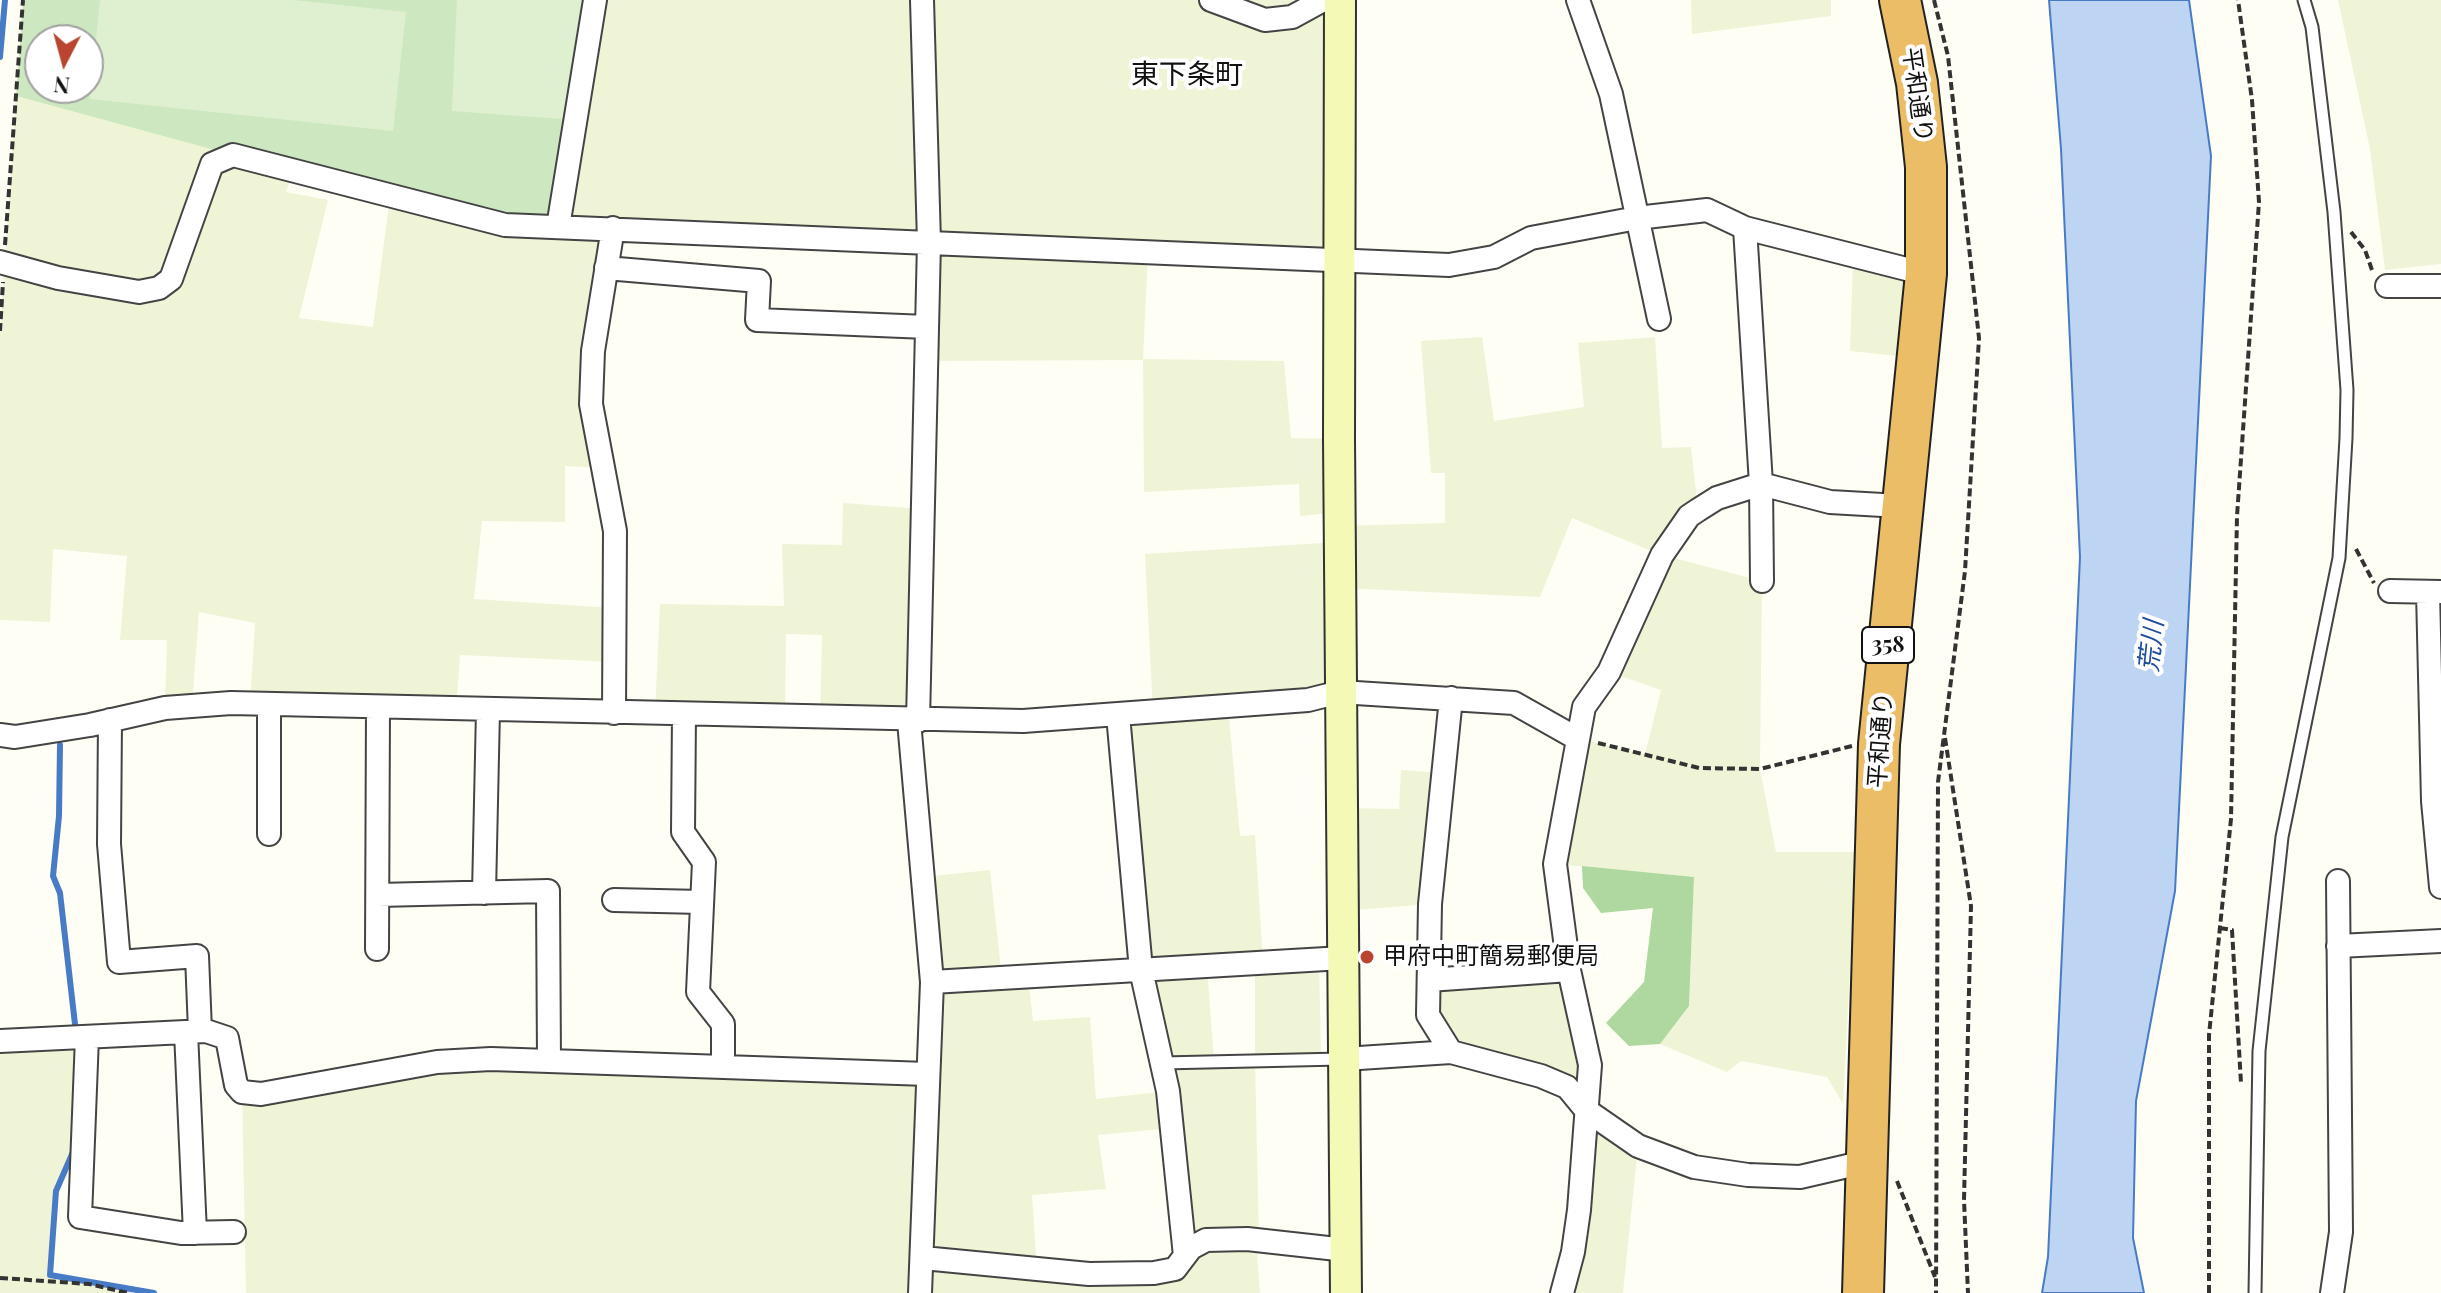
<!DOCTYPE html>
<html>
<head>
<meta charset="utf-8">
<style>
	body { margin:0 }
	#map { position:relative; width:2441px; height:1293px; overflow:hidden; background:#fefef5; font-family:"Playfair Display",serif }
	canvas { display:block }
	.north { position:absolute; left:24px; top:24px; width:80px; height:80px; box-sizing:border-box; background:#fff; border:2px solid #a0a0a0; border-radius:50%; rotate:186deg; font-size:22px; font-weight:700; line-height:32px; text-align:center; color:#111 }
	.north::after { content:''; display:block; margin:auto; width:28px; height:36px; background:#b94430; clip-path:polygon(50% 0,100% 100%,50% 72%,0 100%) }
</style>
</head>
<body>
<div id="map">
<canvas width="2441" height="1293"></canvas>
<div class="north">N</div>
</div>
<script>
const c = document.querySelector('canvas').getContext('2d');
c.lineJoin = 'round';
function paint(path, color) { c.fillStyle = color; c.fill(path, 'evenodd'); }
const shape = rows => new Path2D(rows.map(r => 'M' + r).join(''));
function trace(path, color, width, dash) { c.strokeStyle = color; c.lineWidth = width; c.lineCap = dash ? 'butt' : 'round'; c.setLineDash(dash || []); c.stroke(path); }
function label(font, color, halo, rows, align = 'center') {
  c.font = font + ' "Playfair Display","Noto Sans JP",serif'; c.lineWidth = 8; c.setLineDash([]); c.textBaseline = 'middle'; c.strokeStyle = halo; c.fillStyle = color; for (const [text, x, y, turn = 0] of rows) {
    c.save(); c.translate(x, y); c.rotate((+turn || 0) * Math.PI / 180); c.textAlign = isNaN(turn) ? turn : align; if (halo) c.strokeText(text, 0, 0); c.fillText(text, 0, 0); c.restore();
  }
}
const farmland = shape([
	[595,0,1340,0,1338,263,1148,253,1143,359,1284,361,1291,438,1339,439,1339,512,1300,516,1299,484,1144,492,1143,360,926,361,929,242,613,228,593,351,603,468,565,466,565,522,482,521,474,599,614,608,614,662,460,655,456,709,250,703,255,623,199,612,192,706,165,708,167,640,120,640,127,556,53,549,50,622,0,620,0,331,16,96,293,171,286,192,328,200,299,318,373,327,390,196],
	[1691,0,1831,0,1831,16,1692,34],
	[2338,0,2441,0,2441,264,2385,270,2370,149],
	[1853,257,1906,276,1898,356,1850,351],
	[1482,337,1494,421,1584,407,1578,343,1655,337,1662,448,1691,447,1698,510,1662,555,1762,581,1760,769,1776,852,1856,852,1843,1104,1827,1077,1741,1061,1727,1072,1660,1044,1689,1006,1694,877,1555,864,1576,738,1645,754,1661,690,1609,672,1661,555,1572,518,1540,597,1340,588,1340,692,1228,706,1240,836,1255,835,1263,962,1319,959,1321,1059,1255,1061,1259,1240,1256,1241,1260,1293,929,1293,932,1266,1162,1275,1191,1248,1172,1128,1098,1135,1106,1189,1032,1195,1037,1269,923,1258,920,1293,246,1293,242,1092,437,1062,927,1074,923,877,990,870,1002,978,1028,976,1033,1021,1090,1017,1096,1099,1168,1091,1118,715,1153,712,1145,554,1339,542,1339,526,1445,523,1445,473,1431,473,1421,341],
	[1255,963,1255,1060,1214,1061,1207,966],
	[843,503,923,509,918,721,820,719,822,635,786,634,785,718,655,714,660,604,784,606,782,544,842,545],
	[1401,770,1444,773,1430,904,1342,911,1341,808,1399,809],
	[1569,970,1586,1110,1638,1146,1623,1293,1562,1293,1586,1110,1567,1087,1451,1052,1429,980],
	[76,1037,72,1155,56,1191,50,1275,136,1293,0,1293,0,1041]
]);
const green = shape([
	[23,0,595,0,558,227,233,155,16,96],
	[40,40,88,40,88,88,40,88]
]);
const forest = shape([
	[1582,866,1694,877,1689,1006,1660,1044,1629,1046,1606,1023,1644,982,1653,908,1601,913,1583,888]
]);
const pitch = shape([
	[100,0,293,0,406,12,393,131,90,99],
	[457,0,595,0,576,120,452,111]
]);
const water = shape([
	[2049,0,2189,0,2211,156,2175,891,2136,1101,2133,1238,2144,1293,2042,1293,2048,1257,2080,557,2061,149,2049,0]
]);
const stream = shape([
	[0,57,5,0],
	[60,745,59,816,53,876,60,893,76,1033],
	[73,1152,56,1191,50,1275,154,1293]
]);
const path = shape([
	[1934,0,1948,56,1979,338,1965,571,1938,782,1936,1293],
	[2351,232,2365,250,2373,273],
	[5,245,23,0],
	[0,331,3,282],
	[2356,549,2374,583],
	[1945,738,1971,906,1964,1200,1968,1293],
	[1598,743,1699,768,1760,769,1852,746],
	[2220,928,2232,930,2241,1083],
	[1897,1181,1935,1277],
	[0,1278,89,1284,128,1293],
	[2209,1293,2209,1035,2231,819,2237,516,2259,202,2252,100,2238,0]
]);
const lane = shape([
	[1162,1063,1341,1059],
	[2255,1293,2259,1051,2282,837,2339,558,2346,438,2347,390,2334,212,2312,27,2304,0]
]);
const street = shape([
	[1211,0,1265,20,1292,17,1323,0],
	[1578,0,1611,94,1659,319],
	[558,227,595,0],
	[613,228,593,351,591,404,615,531,614,713],
	[1745,228,1761,484,1762,581],
	[0,262,58,278,139,292,159,288,171,279,212,164,233,155,505,225,1449,265,1494,257,1531,238,1637,218,1707,210,1745,228,1926,274],
	[606,268,759,281,757,320,927,327],
	[2387,286,2441,286],
	[2390,591,2441,592],
	[2428,592,2433,801,2441,887],
	[1451,698,1430,904,1428,1015,1451,1052],
	[684,715,683,832,704,862,698,992,723,1024,723,1067],
	[1118,715,1141,970,1168,1091,1185,1256],
	[110,720,109,844,119,962,197,956,200,1031],
	[909,721,932,982,920,1293],
	[918,721,929,242,922,0],
	[0,735,15,737,90,725,165,708,231,703,1023,721,1308,700,1340,692,1514,703,1576,738],
	[269,834,269,704],
	[484,893,488,710],
	[378,895,548,891,549,1061],
	[614,900,702,902],
	[2338,946,2441,941],
	[377,949,378,707],
	[1429,980,1569,970],
	[932,982,1343,958],
	[186,1032,195,1233],
	[87,1037,80,1217,181,1233,234,1232],
	[0,1041,206,1031,227,1038,236,1085,242,1092,261,1094,437,1062,491,1059,927,1074],
	[1344,1059,1451,1052,1541,1076,1567,1087,1586,1110,1638,1146,1694,1167,1748,1175,1800,1177,1865,1162],
	[923,1258,1089,1274,1154,1273,1175,1269,1191,1248,1206,1240,1247,1239,1346,1250],
	[1562,1293,1573,1252,1579,1210,1590,1065,1569,970,1555,864,1584,707,1609,672,1662,555,1689,516,1698,510,1717,498,1761,484,1830,502,1900,506],
	[2332,1293,2341,1232,2338,881]
]);
const secondary = shape([
	[1340,0,1339,439,1346,1293]
]);
const highway = shape([
	[1863,1293,1879,744,1926,274,1926,167,1917,83,1900,0]
]);
const markers = [
	[1367,957,8,"#b94430"]
];
const shields = [
	[1888,645,52]
];
const shieldNames = [
	["358",1888,645]
];
const streetNames = [
	["平和通り",1917,95,82],
	["平和通り",1881,740,-86]
];
const poiNames = [
	["甲府中町簡易郵便局",1383,957]
];
const waterNames = [
	["荒川",2152,646,-84]
];
const quarterNames = [
	["東下条町",1187,75]
];
paint(farmland, '#f0f4d6');
paint(green, '#cde8c0');
paint(forest, '#aed8a0');
paint(pitch, '#dff0d1');
paint(water, '#bdd4f3');
trace(water, '#487bc6', 2);
trace(stream, '#487bc6', 6);
trace(lane, '#444', 15);
trace(street, '#444', 26);
trace(secondary, '#333', 34);
trace(highway, '#222', 44);
trace(path, '#333', 4, [8, 4]);
trace(lane, '#fff', 11);
trace(street, '#fff', 22);
trace(secondary, '#f4fab5', 30);
trace(highway, '#ebbd67', 40);
for (const [x, y, r, color] of markers) { const dot = new Path2D(); dot.arc(x, y, r, 0, 2 * Math.PI); c.fillStyle = color; c.fill(dot); trace(dot, '#fff', 3); }
for (const [x, y, w] of shields) { const box = new Path2D(); box.roundRect(x - w / 2, y - 18, w, 36, 6); c.fillStyle = '#fff'; c.fill(box); trace(box, '#111', 2); }
label('bold 22px', '#111', null, shieldNames);
label('24px', '#111', '#fff', streetNames);
label('24px', '#111', '#fff', poiNames, 'left');
label('italic 26px', '#204e9c', '#fff', waterNames);
label('28px', '#111', '#fff', quarterNames);
</script>
</body>
</html>
